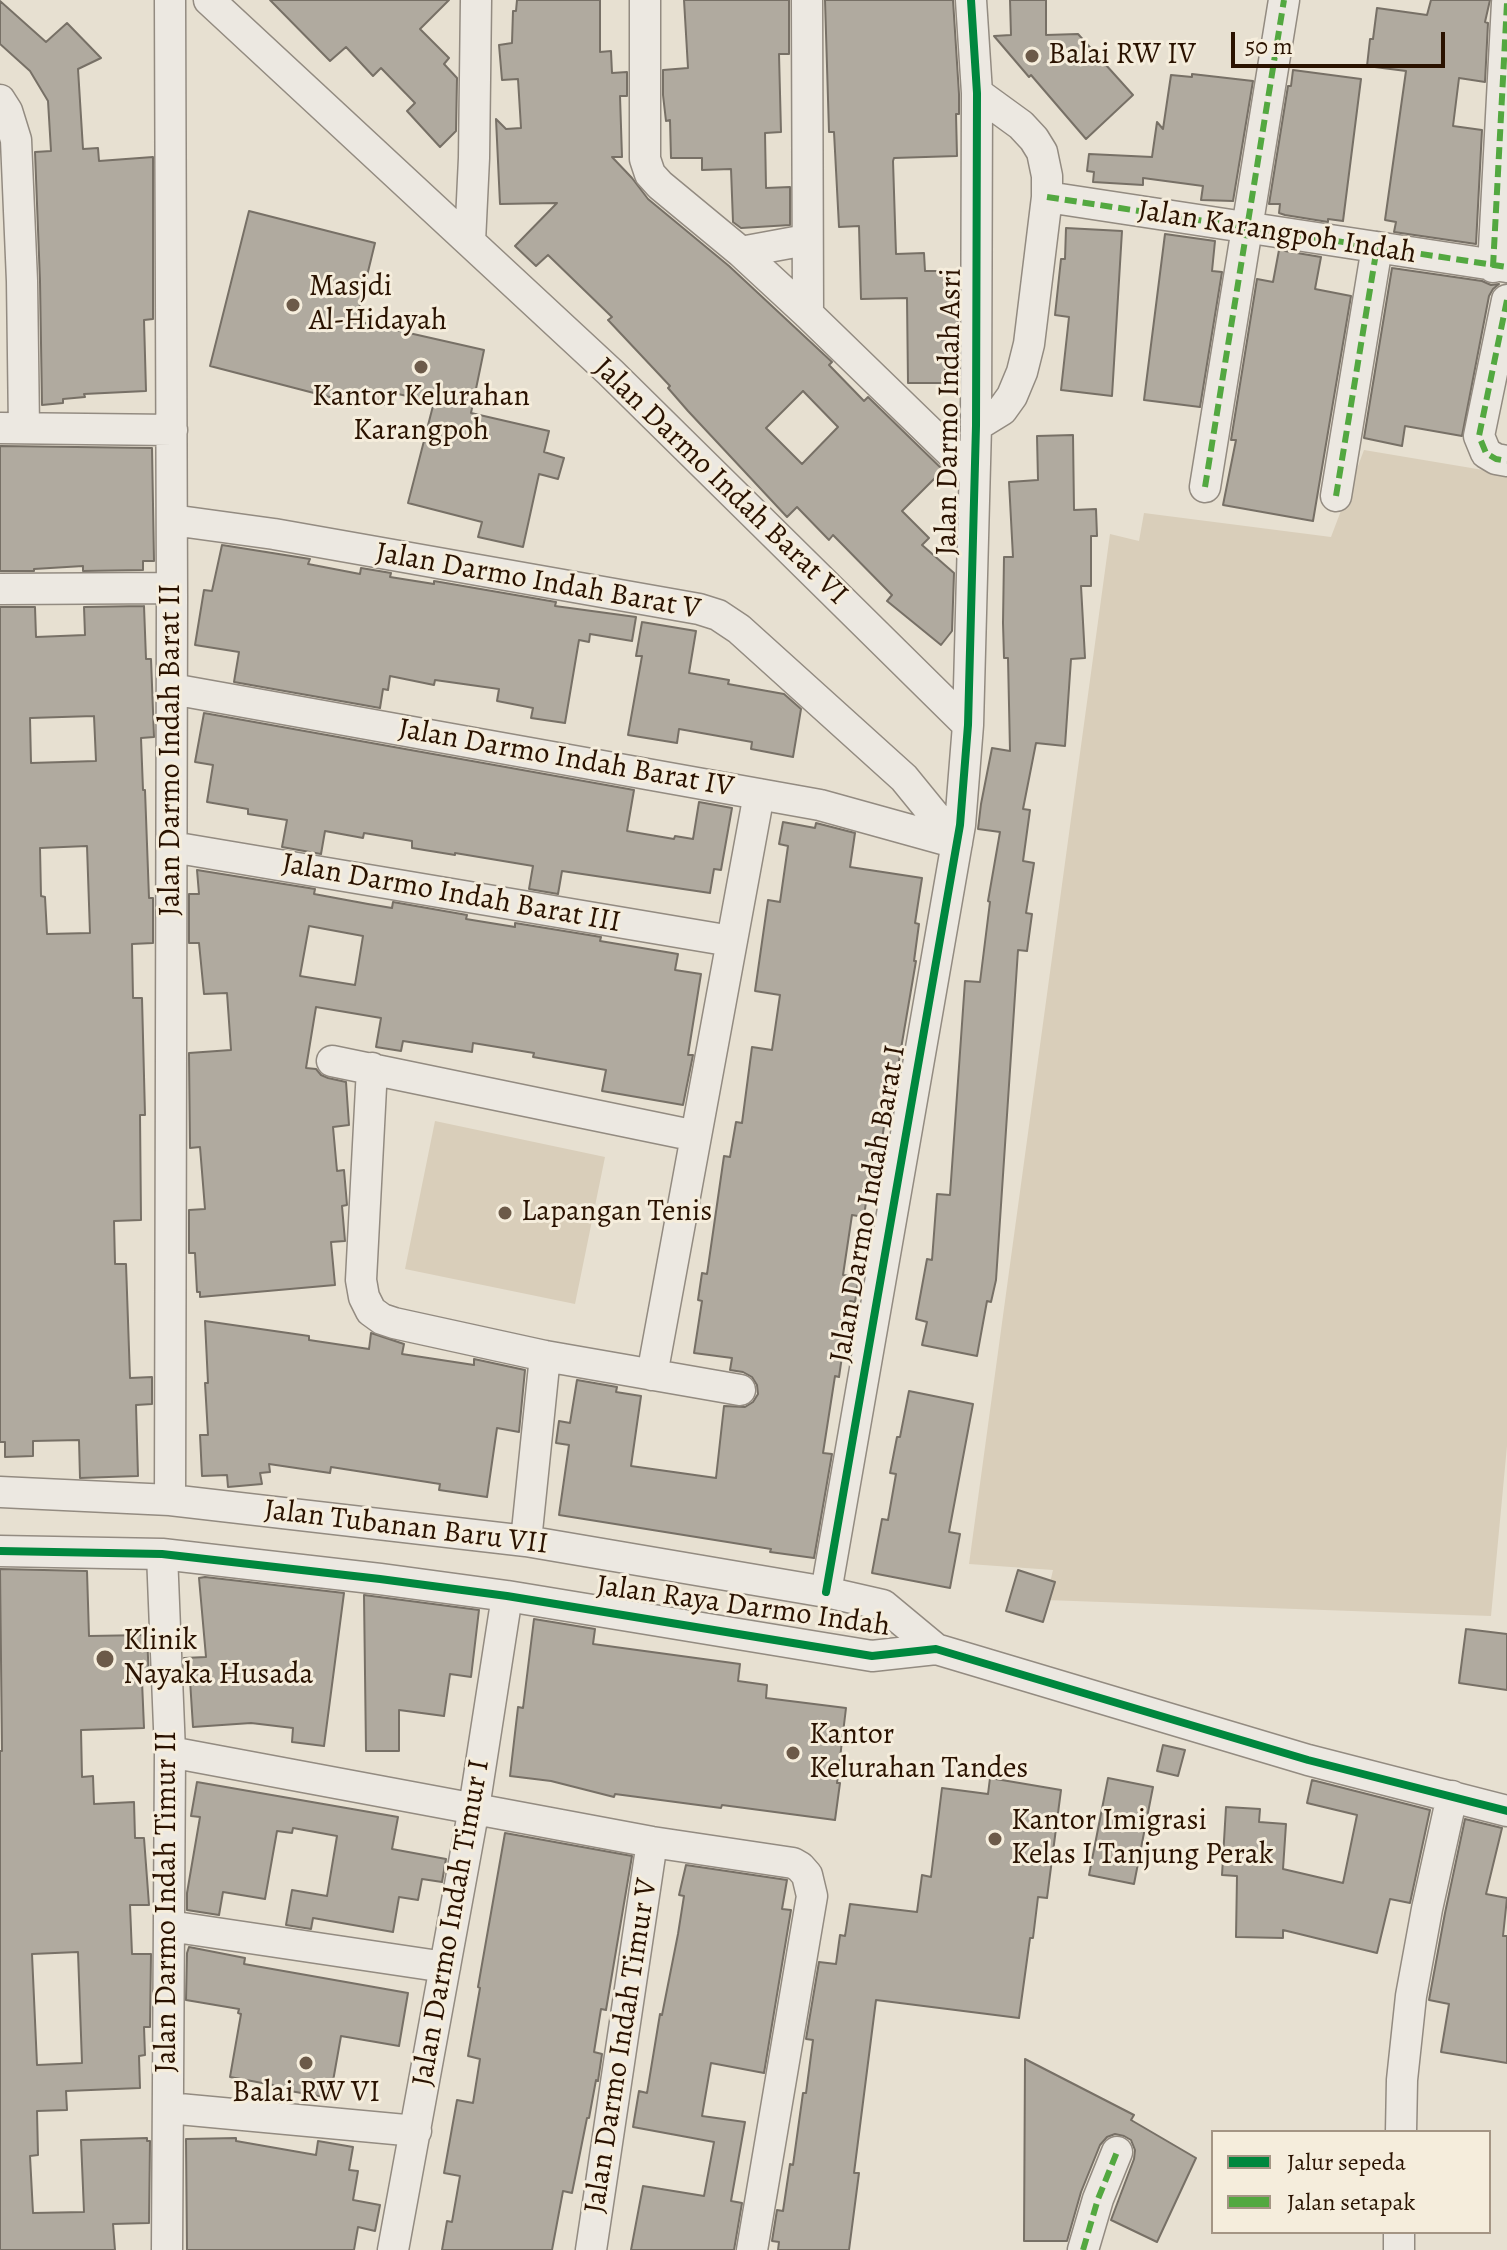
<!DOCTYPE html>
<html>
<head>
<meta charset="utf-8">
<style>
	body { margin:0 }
	#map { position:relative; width:1507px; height:2250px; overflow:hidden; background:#e7e0d1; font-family:Alegreya,serif }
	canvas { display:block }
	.legend { position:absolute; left:1211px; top:2130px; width:280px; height:104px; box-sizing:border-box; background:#f5eddc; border:2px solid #a49584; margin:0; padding:10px 14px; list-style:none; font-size:24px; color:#2a1200 }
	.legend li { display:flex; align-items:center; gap:16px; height:40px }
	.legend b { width:40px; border:2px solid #a49584 }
	.scale { position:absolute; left:1231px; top:32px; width:214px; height:36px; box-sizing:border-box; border:4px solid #2a1200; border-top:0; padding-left:10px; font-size:24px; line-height:28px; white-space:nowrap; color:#2a1200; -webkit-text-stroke:6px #f5eddc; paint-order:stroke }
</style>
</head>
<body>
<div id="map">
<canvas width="1507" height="2250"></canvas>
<ul class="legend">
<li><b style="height:10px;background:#00873e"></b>Jalur sepeda</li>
<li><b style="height:10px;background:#53a840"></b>Jalan setapak</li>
</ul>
<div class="scale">50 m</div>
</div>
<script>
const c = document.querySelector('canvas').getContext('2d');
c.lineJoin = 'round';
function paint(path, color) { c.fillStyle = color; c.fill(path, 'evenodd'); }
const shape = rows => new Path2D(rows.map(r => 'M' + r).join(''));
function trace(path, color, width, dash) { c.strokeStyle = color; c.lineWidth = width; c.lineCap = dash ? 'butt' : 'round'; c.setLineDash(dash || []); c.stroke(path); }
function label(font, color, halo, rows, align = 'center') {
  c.font = font + ' Alegreya,serif'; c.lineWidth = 6; c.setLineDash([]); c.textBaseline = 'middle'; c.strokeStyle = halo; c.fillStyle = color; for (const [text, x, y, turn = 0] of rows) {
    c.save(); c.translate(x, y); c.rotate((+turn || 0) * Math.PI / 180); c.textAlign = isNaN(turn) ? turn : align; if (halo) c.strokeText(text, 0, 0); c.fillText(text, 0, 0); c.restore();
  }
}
const green = shape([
	[1364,450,1507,474,1507,1446,1491,1616,1046,1600,1053,1570,969,1564,1110,534,1139,541,1144,513,1331,537],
	[435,1121,605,1157,575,1304,405,1269]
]);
const building = shape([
	[270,0,449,0,420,29,449,58,444,64,457,78,456,131,440,147,407,111,415,103,381,68,373,76,346,47,330,61,270,0],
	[517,0,600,0,600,52,611,51,612,73,627,72,627,96,620,96,622,157,612,157,632,178,648,199,729,266,832,362,829,365,864,401,868,397,943,470,902,511,929,538,922,545,954,573,952,631,941,645,887,601,892,595,833,535,829,540,797,507,787,517,688,411,668,388,670,386,608,320,612,317,548,255,536,266,515,246,557,203,500,204,496,119,506,129,521,128,518,79,502,80,499,45,512,43,513,11,516,11,517,0],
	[803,391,838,427,802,464,766,428,803,391],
	[684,0,789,0,789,54,779,54,781,132,765,133,766,188,790,187,790,225,741,228,733,222,731,169,702,170,702,158,671,158,670,120,666,121,663,95,663,70,688,68,684,0],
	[825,0,953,0,959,94,959,114,956,114,957,156,894,158,893,161,896,254,924,253,925,271,947,271,947,297,952,297,952,305,958,305,958,358,945,358,945,383,908,383,907,298,861,299,859,226,839,227,834,132,829,132,825,0],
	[1010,0,1046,0,1046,35,1078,34,1133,95,1086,139,1031,75,1029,77,994,36,1011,35,1010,0],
	[1431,0,1490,0,1485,22,1488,23,1485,82,1459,78,1453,126,1482,130,1476,244,1394,232,1396,222,1385,220,1406,71,1367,66,1370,39,1373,39,1377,8,1427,15,1431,0],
	[0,1,46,42,67,23,101,58,78,69,83,149,98,148,99,161,153,157,153,319,144,320,146,391,84,394,85,397,63,399,63,403,42,405,40,281,35,152,51,151,48,101,30,71,0,44,0,1],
	[1293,70,1361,79,1343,221,1328,219,1328,222,1285,215,1279,213,1280,204,1269,204,1288,86,1291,86,1293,70],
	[1192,74,1253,81,1233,201,1201,200,1203,186,1143,178,1143,185,1093,182,1094,172,1087,171,1089,154,1152,157,1157,122,1163,129,1171,75,1192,77,1192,74],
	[249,211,375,243,356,321,484,350,471,413,549,431,544,452,564,458,558,479,539,474,523,547,478,537,482,522,408,503,434,402,389,392,386,405,338,394,337,399,210,366,249,211],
	[1066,228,1122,231,1112,396,1061,390,1069,317,1055,315,1061,259,1065,259,1066,228],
	[1165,234,1215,241,1212,271,1222,272,1200,407,1144,400,1165,234],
	[1279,250,1321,257,1315,289,1351,296,1313,521,1223,505,1236,440,1231,440,1257,279,1273,282,1279,250],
	[1392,268,1482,281,1491,285,1499,284,1493,289,1489,296,1462,436,1405,426,1402,446,1364,438,1392,268],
	[1073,435,1074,510,1096,509,1097,536,1091,536,1091,586,1081,586,1085,658,1071,659,1065,746,1036,743,1023,809,1030,810,1023,861,1034,863,1026,913,1032,914,1027,951,1018,950,996,1280,991,1302,987,1301,977,1356,922,1345,927,1322,916,1319,927,1259,932,1260,937,1194,950,1195,965,981,980,982,990,902,988,901,1000,832,978,829,981,804,992,748,1010,751,1008,658,1004,658,1003,623,1004,557,1013,557,1009,482,1038,480,1037,436,1073,435],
	[0,446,152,448,154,561,143,561,143,570,83,571,83,566,34,569,34,571,0,571,0,446],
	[222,545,310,559,308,564,360,574,361,568,391,573,390,577,434,584,434,581,556,602,555,606,636,617,632,641,590,634,589,642,579,640,565,723,531,718,533,708,497,701,499,689,435,680,434,685,390,676,388,690,383,689,380,708,234,682,239,652,195,645,204,590,212,591,222,545],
	[144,606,146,659,151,659,154,737,141,738,143,790,145,790,149,898,153,898,153,943,132,944,133,998,142,998,145,1115,140,1115,141,1220,114,1221,115,1264,126,1264,130,1378,152,1377,152,1404,136,1405,138,1476,80,1478,79,1440,33,1441,33,1456,5,1457,5,1442,0,1442,0,607,35,607,36,637,85,635,84,607,144,606],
	[94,716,96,761,31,763,30,718,94,716],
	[87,846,90,933,47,934,45,897,41,896,40,848,87,846],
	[642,622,696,631,689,673,729,680,728,684,784,694,801,709,793,757,751,749,752,742,679,729,677,743,628,735,642,656,636,656,642,622],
	[204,713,634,790,627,831,674,839,675,836,693,839,699,802,732,808,721,870,714,869,710,893,562,871,558,894,529,889,533,866,455,853,455,855,412,848,412,841,364,833,363,838,325,831,321,854,282,847,287,820,248,814,248,809,207,802,213,765,195,762,204,713],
	[783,822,815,828,816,823,855,833,850,867,922,878,915,923,919,924,914,961,916,961,890,1113,886,1113,877,1172,870,1172,864,1217,852,1215,843,1275,859,1277,855,1302,850,1301,839,1377,835,1376,823,1453,832,1454,814,1558,770,1552,771,1549,559,1515,569,1445,556,1443,559,1421,570,1423,577,1380,617,1387,616,1392,641,1396,631,1466,716,1478,724,1406,745,1407,753,1402,758,1394,757,1385,752,1377,743,1372,730,1370,732,1358,694,1353,702,1301,698,1300,702,1273,707,1274,724,1156,730,1157,736,1122,742,1123,752,1047,772,1050,780,995,755,991,768,900,780,902,788,846,779,844,783,822],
	[197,870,315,889,314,894,368,904,392,908,393,902,467,915,466,919,515,927,515,923,601,937,600,941,678,954,675,970,701,974,688,1055,693,1055,683,1105,602,1091,606,1070,533,1057,534,1053,473,1043,472,1052,403,1041,401,1051,376,1047,381,1018,316,1007,306,1068,316,1069,321,1075,328,1078,346,1082,349,1125,333,1127,337,1171,344,1170,347,1205,342,1206,345,1241,331,1242,335,1285,200,1297,200,1292,197,1292,195,1253,189,1253,189,1210,205,1209,200,1147,190,1148,189,1053,231,1050,227,993,204,994,199,943,189,943,189,894,199,894,197,870],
	[309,926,363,936,355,985,300,976,309,926],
	[205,1321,309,1336,309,1340,369,1349,371,1333,404,1344,402,1354,474,1365,474,1359,525,1370,519,1432,497,1428,487,1497,439,1490,440,1484,331,1467,330,1473,269,1464,270,1472,260,1473,262,1484,228,1487,227,1475,202,1476,200,1435,208,1435,205,1383,208,1383,205,1321],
	[909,1391,973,1404,949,1532,960,1534,950,1588,872,1573,882,1519,888,1520,896,1474,890,1473,897,1437,900,1437,909,1391],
	[0,1569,87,1571,89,1636,147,1635,149,1680,142,1681,144,1728,81,1730,82,1777,93,1776,94,1804,134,1802,135,1838,144,1838,149,1905,130,1905,132,1954,151,1954,150,2027,144,2027,145,2055,139,2056,140,2088,66,2091,67,2110,37,2111,38,2155,30,2156,33,2213,84,2212,81,2140,147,2138,147,2141,150,2141,149,2223,113,2224,115,2250,0,2250,0,1751,2,1751,0,1569],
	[78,1952,82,2063,37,2065,32,1954,78,1952],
	[1018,1570,1055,1582,1043,1622,1006,1611,1018,1570],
	[205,1577,344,1593,324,1746,292,1742,293,1728,251,1723,193,1727,190,1680,185,1680,184,1658,206,1657,199,1578,205,1577],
	[364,1595,479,1610,471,1677,450,1674,444,1716,399,1710,399,1751,366,1751,364,1595],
	[534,1619,595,1629,593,1644,740,1664,738,1681,767,1685,766,1698,846,1708,837,1783,840,1783,835,1820,722,1805,721,1808,615,1794,614,1797,551,1781,510,1776,518,1707,523,1708,534,1619],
	[1466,1629,1507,1634,1507,1690,1459,1683,1466,1629],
	[1163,1745,1185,1750,1178,1776,1157,1771,1163,1745],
	[990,1778,1061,1790,1047,1898,1038,1897,1033,1938,1030,1938,1019,2018,876,2000,854,2173,859,2173,849,2250,778,2250,779,2242,772,2241,777,2210,783,2211,790,2164,793,2165,803,2093,806,2093,813,2040,806,2039,819,1962,836,1964,840,1935,845,1936,850,1904,917,1912,922,1875,931,1877,942,1788,988,1794,990,1778],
	[1108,1778,1153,1787,1134,1884,1089,1875,1108,1778],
	[1312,1780,1430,1810,1410,1903,1390,1899,1377,1953,1283,1930,1283,1938,1236,1937,1237,1876,1222,1875,1226,1807,1260,1809,1259,1822,1286,1824,1283,1869,1343,1883,1357,1815,1307,1803,1312,1780],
	[197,1782,398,1817,392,1849,446,1859,442,1882,422,1879,418,1900,399,1897,393,1932,313,1918,311,1929,286,1925,292,1890,327,1896,337,1836,293,1828,292,1833,277,1831,265,1899,223,1892,219,1915,187,1910,187,1893,200,1817,191,1816,197,1782],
	[1465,1819,1502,1828,1486,1894,1507,1898,1503,1936,1507,1936,1507,2063,1441,2052,1449,2004,1429,2000,1445,1913,1465,1819],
	[505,1833,632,1856,606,2010,601,2009,594,2052,602,2054,598,2081,596,2080,589,2118,587,2118,572,2193,563,2191,552,2250,442,2250,447,2221,452,2222,460,2176,444,2173,457,2100,473,2103,480,2059,468,2056,480,1988,478,1987,505,1833],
	[686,1865,787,1880,782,1909,791,1910,764,2073,711,2063,702,2116,745,2122,731,2201,742,2203,734,2250,631,2250,643,2186,704,2196,714,2142,633,2127,639,2091,647,2093,660,2014,662,2015,678,1934,684,1896,679,1895,686,1865],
	[189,1947,245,1958,244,1964,408,1993,399,2046,341,2036,330,2098,273,2088,273,2085,230,2077,241,2014,238,2013,239,2009,186,2000,187,1953,189,1947],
	[1025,2059,1134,2115,1131,2120,1196,2158,1157,2242,1111,2220,1134,2159,1135,2150,1131,2140,1124,2136,1115,2134,1107,2137,1100,2145,1081,2192,1067,2241,1024,2241,1025,2059],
	[236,2138,236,2141,316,2155,318,2141,353,2147,349,2170,358,2171,353,2200,380,2205,375,2231,358,2227,354,2250,187,2250,186,2139,236,2138]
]);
const minor = shape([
	[170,0,172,596,170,1500],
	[209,0,610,372,968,725],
	[645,0,645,159,650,174,660,185,741,252,808,314,974,475],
	[807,0,808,314],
	[0,100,7,111,16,140,22,281,24,428],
	[1047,197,1507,267],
	[470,242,474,158,476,0],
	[741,252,806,240],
	[1493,267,1507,3],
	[1507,300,1479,436,1486,453,1496,459,1507,461],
	[976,426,1002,410,1012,396,1022,372,1029,344,1047,197,1047,176,1042,152,1034,139,1021,125,977,93],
	[0,428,172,430],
	[1205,487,1284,0],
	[1336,496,1377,247],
	[172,520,274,534,699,609,718,615,739,629,904,778,957,843],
	[0,589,172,588],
	[172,689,820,805,957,843],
	[172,847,731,941],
	[332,1061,696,1136],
	[372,1068,361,1280,364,1297,371,1311,382,1319,394,1323,545,1356,740,1390],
	[652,1375,759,794],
	[0,1492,170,1500,526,1541,826,1592,883,1605,936,1649],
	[526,1541,545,1356],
	[0,1551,162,1554,380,1579,507,1596,872,1656,936,1649,1308,1760,1507,1811],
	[162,1554,170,1752,167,2250],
	[826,1592,960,825,968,725,976,426,977,93,971,0],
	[170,1752,652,1842,793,1863,800,1867,807,1875,812,1896,752,2250],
	[169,1926,445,1967],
	[168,2108,416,2131],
	[1401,2132,1402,2080,1411,1996,1427,1909,1452,1796],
	[393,2250,474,1808,507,1596],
	[591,2250,652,1842],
	[1083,2250,1098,2199,1117,2152],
	[1399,2250,1399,2232]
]);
const quiet = shape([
	[1047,197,1507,267],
	[1493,267,1507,3],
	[1507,300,1479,436,1486,453,1496,459,1507,461],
	[1205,487,1284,0],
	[1336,496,1377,247],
	[1083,2250,1098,2199,1117,2152]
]);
const cycleway = shape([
	[0,1551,162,1554,380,1579,507,1596,872,1656,936,1649,1308,1760,1507,1811],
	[826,1592,960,825,968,725,976,426,977,93,971,0]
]);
const markers = [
	[1032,56,8,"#6c5a49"],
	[293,305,8,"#6c5a49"],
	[421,367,8,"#6c5a49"],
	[505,1213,8,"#6c5a49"],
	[105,1659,10,"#6c5a49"],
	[793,1753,8,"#6c5a49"],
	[995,1839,8,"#6c5a49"],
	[306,2063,8,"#6c5a49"]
];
const poiNames = [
	["Balai RW IV",1048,56],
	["Masjdi",309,288],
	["Al-Hidayah",309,322],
	["Kantor Kelurahan",421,398,"center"],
	["Karangpoh",421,432,"center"],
	["Lapangan Tenis",521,1213],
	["Klinik",123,1642],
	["Nayaka Husada",123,1676],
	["Kantor",809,1736],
	["Kelurahan Tandes",809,1770],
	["Kantor Imigrasi",1011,1822],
	["Kelas I Tanjung Perak",1011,1856],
	["Balai RW VI",306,2094,"center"]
];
const streetNames = [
	["Jalan Karangpoh Indah",1277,233,9],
	["Jalan Darmo Indah Asri",950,412,-89],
	["Jalan Darmo Indah Barat VI",720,482,44],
	["Jalan Darmo Indah Barat V",538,582,10],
	["Jalan Darmo Indah Barat II",172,750,-90],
	["Jalan Darmo Indah Barat IV",566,759,10],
	["Jalan Darmo Indah Barat III",451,894,10],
	["Jalan Darmo Indah Barat I",869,1204,-80],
	["Jalan Tubanan Baru VII",406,1528,7],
	["Jalan Raya Darmo Indah",743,1607,8],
	["Jalan Darmo Indah Timur II",168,1902,-90],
	["Jalan Darmo Indah Timur I",452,1923,-80],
	["Jalan Darmo Indah Timur V",622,2046,-81]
];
paint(green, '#d9ceba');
paint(building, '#b0aa9f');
trace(building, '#777066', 2);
trace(minor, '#938b81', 33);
trace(minor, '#ece8e1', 30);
trace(quiet, '#53a840', 6, [12, 6]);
trace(cycleway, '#00873e', 8);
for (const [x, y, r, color] of markers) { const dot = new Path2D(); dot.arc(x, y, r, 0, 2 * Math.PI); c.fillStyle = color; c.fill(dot); trace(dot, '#f5eddc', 3); }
label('30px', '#2a1200', '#f5eddc', poiNames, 'left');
label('30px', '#2a1200', '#f5eddc', streetNames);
</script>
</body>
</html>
